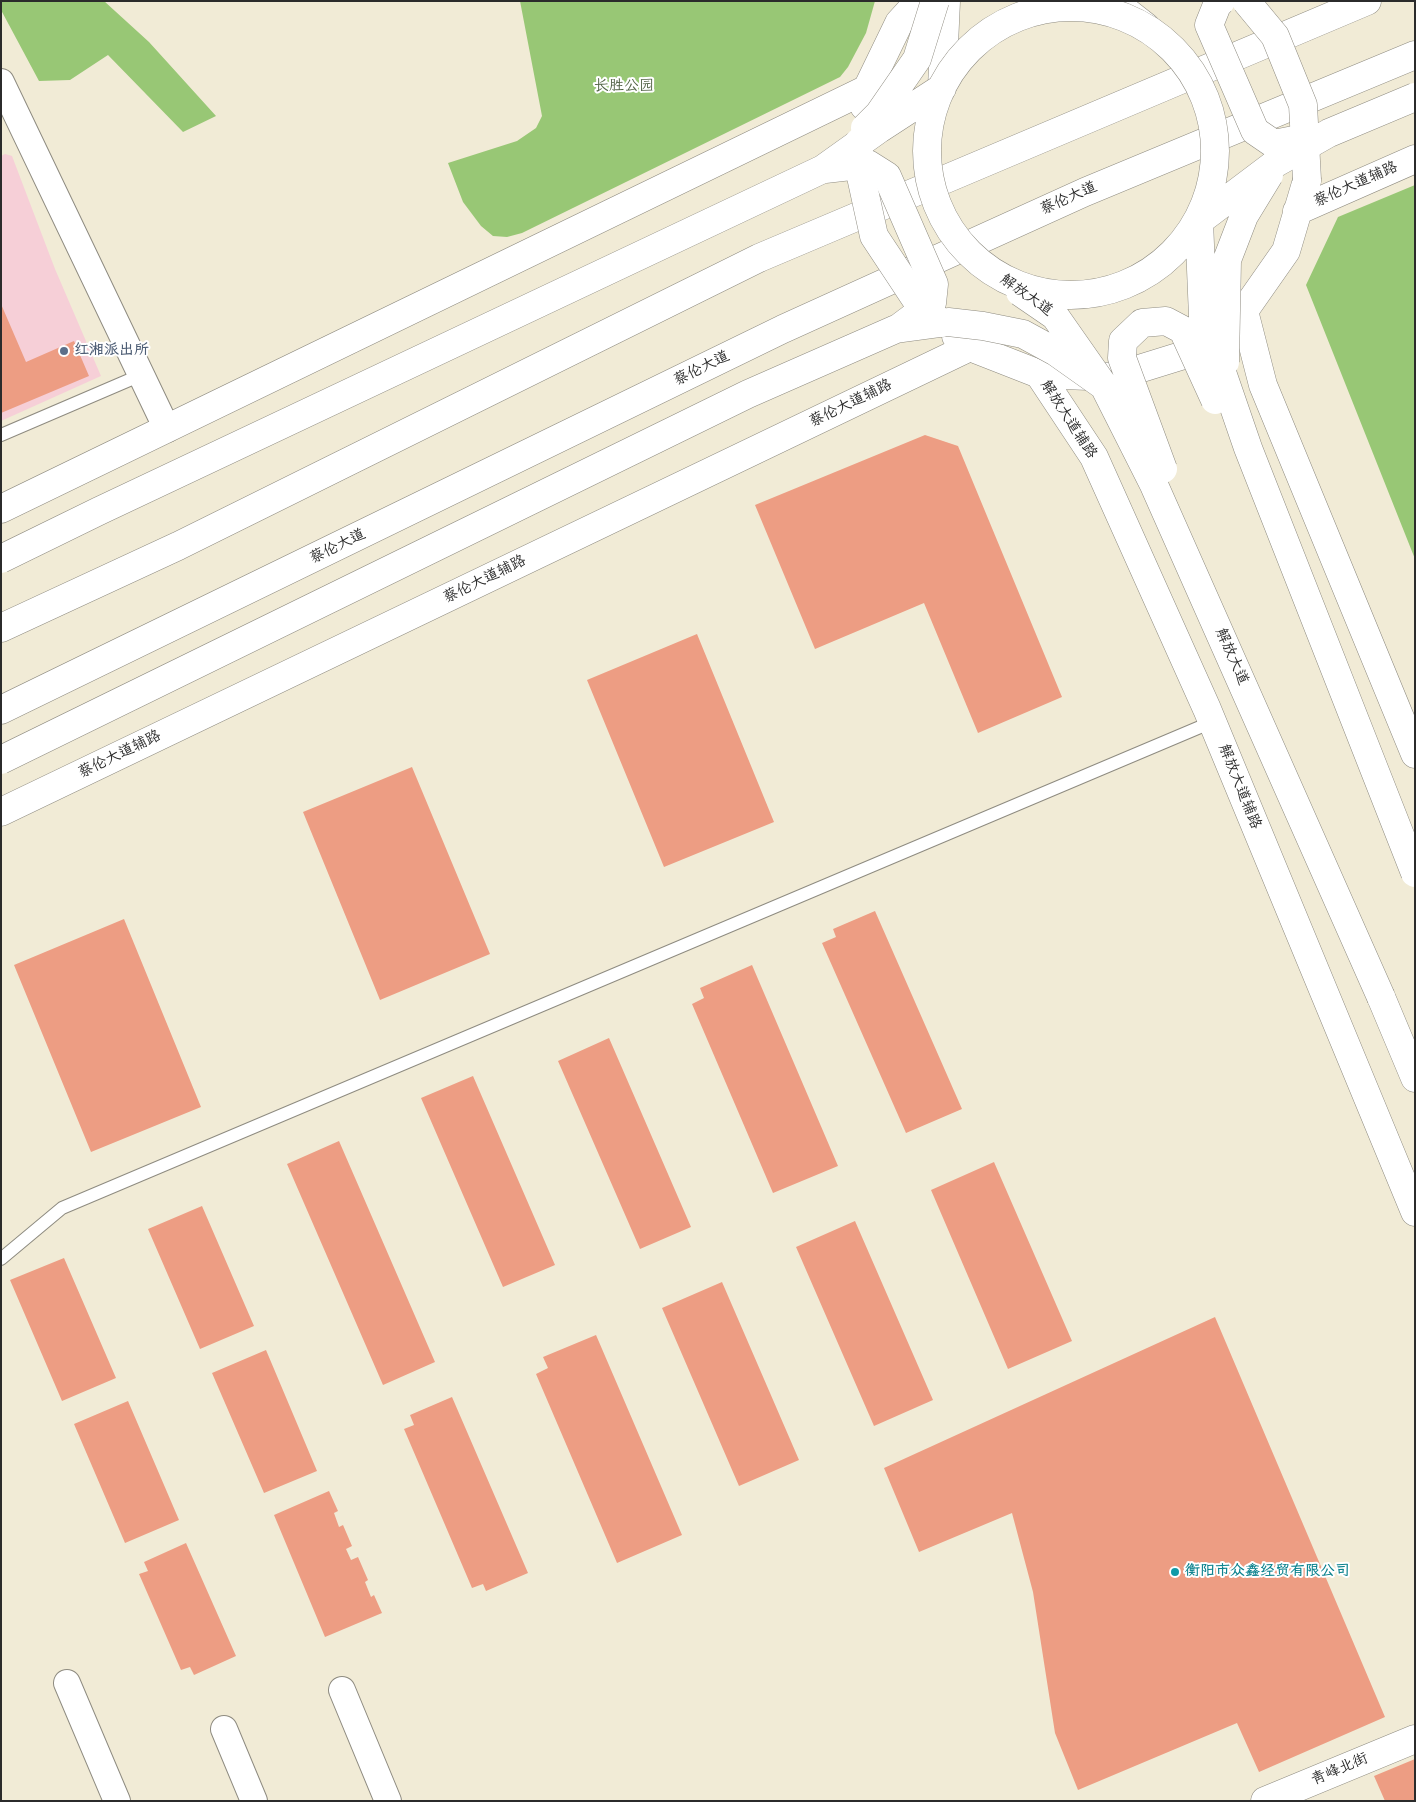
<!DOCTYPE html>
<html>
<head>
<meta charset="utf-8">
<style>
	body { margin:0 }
	#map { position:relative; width:1416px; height:1802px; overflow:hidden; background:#f1ebd6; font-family:"Architects Daughter",sans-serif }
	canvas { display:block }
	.frame { position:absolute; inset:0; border:2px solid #2b2b2b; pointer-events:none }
</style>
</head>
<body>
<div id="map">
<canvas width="1416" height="1802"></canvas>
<div class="frame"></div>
</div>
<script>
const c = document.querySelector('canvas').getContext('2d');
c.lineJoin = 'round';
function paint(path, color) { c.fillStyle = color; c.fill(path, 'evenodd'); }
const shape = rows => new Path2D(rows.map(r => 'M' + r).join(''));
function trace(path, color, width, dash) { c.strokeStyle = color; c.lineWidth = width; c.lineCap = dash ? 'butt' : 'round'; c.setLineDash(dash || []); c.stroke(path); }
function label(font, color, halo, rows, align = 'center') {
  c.font = font + ' "Architects Daughter","LXGW WenKai TC",sans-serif'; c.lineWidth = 4; c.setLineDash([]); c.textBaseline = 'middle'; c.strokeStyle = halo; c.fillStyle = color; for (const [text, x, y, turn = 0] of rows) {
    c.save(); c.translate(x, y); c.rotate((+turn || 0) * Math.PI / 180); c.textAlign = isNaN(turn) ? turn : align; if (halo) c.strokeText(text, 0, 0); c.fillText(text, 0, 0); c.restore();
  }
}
const built = shape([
	[5,154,12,156,55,269,101,376,1,421,1,156]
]);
const green = shape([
	[1,1,104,1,149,42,216,116,183,132,108,55,70,80,39,81,1,10],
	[520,1,875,1,866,33,848,67,840,77,522,233,507,237,493,236,481,226,463,202,448,163,517,141,536,128,542,116],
	[1415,185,1415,559,1306,285,1338,217]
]);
const building = shape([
	[1,304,26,362,74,341,89,376,1,413],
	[925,435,958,446,1062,697,978,733,924,603,815,649,755,505],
	[697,634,774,822,664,867,587,680],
	[412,767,490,954,380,1000,303,812],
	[875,911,962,1109,906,1133,822,943,836,937,833,929],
	[124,919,201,1107,91,1152,14,965],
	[752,965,838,1166,773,1193,692,1004,704,998,700,988],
	[609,1038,691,1227,640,1249,558,1061],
	[473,1076,555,1265,503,1287,421,1098],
	[339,1141,435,1362,383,1385,287,1164],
	[994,1162,1072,1341,1008,1369,931,1190],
	[202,1206,254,1326,200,1349,148,1229],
	[855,1221,933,1400,874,1426,796,1247],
	[64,1258,116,1378,62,1401,10,1280],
	[722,1282,799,1460,739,1486,662,1308],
	[1215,1317,1385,1717,1259,1772,1237,1723,1078,1790,1055,1733,1033,1592,1012,1513,919,1552,884,1468],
	[596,1335,682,1535,617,1563,536,1374,548,1368,543,1357],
	[266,1350,317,1471,264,1493,212,1373],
	[452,1397,528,1573,486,1591,483,1584,472,1588,404,1429,414,1425,410,1415],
	[128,1401,179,1520,125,1543,74,1424],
	[329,1491,338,1511,334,1513,339,1527,343,1525,352,1546,346,1549,351,1560,358,1557,368,1580,365,1582,371,1597,374,1595,382,1613,325,1637,274,1515],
	[186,1543,236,1656,194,1675,190,1667,181,1670,139,1574,148,1571,144,1562],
	[1415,1759,1415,1801,1385,1801,1374,1776]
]);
const service = shape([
	[1,435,141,375],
	[1,1259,62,1208,1212,722]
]);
const minor = shape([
	[1,82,167,429],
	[67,1683,117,1801],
	[342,1690,388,1801],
	[224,1729,254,1801]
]);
const tertiary = shape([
	[1265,1801,1415,1739]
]);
const primary = shape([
	[864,106,867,89,899,23,919,1],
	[1297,211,1415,159],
	[1244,311,1263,385,1415,754],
	[956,336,970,347,1039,374,1113,377,1184,355,1244,311,1286,251,1307,180],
	[1039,374,1094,457,1207,709,1415,1212],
	[1,509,867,89],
	[1,812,970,347]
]);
const trunk = shape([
	[1113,1,1146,27],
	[942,88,946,1],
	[1,628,178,546,759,258,1367,1],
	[1,710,783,329,1085,192,1415,55],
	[1381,997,1415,1078]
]);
const primaryBridge = shape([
	[1246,1,1275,36,1303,105,1307,180],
	[859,142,858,163,874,236,917,301,941,323]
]);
const trunkBridge = shape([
	[1221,1,1217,5,1209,25,1255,131,1274,144,1309,137],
	'927 151a144 144 0 1 1 288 0a144 144 0 1 1-288 0Z',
	[1415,97,1329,133,1276,163,1199,221,1203,317,1248,448,1415,873],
	[865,128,879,114,917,59,935,1],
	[825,169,868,164,887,176,934,284,932,303,900,327],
	[1020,292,1055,316,1104,386,1154,485,1381,997],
	[1225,362,1227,260,1244,216,1269,175],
	[1163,469,1122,358,1123,341,1142,323,1166,321,1183,330,1215,400],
	[1,559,99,511,823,169,879,129,942,88],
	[1,760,748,394,896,329,948,322,983,326,1023,334,1056,352,1104,386]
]);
const markers = [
	[64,351,5,"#5c6f8a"],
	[1175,1572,5,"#0f9aa8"]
];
const parkNames = [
	["长胜公园",624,87]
];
const streetNames = [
	["蔡伦大道辅路",1356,185,-24],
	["蔡伦大道",1069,199,-24],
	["解放大道",1026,296,35],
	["蔡伦大道",702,369,-26],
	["蔡伦大道辅路",851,404,-26],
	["解放大道辅路",1068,420,57],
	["蔡伦大道",338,547,-26],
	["蔡伦大道辅路",485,580,-26],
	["解放大道",1231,657,66],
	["蔡伦大道辅路",120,755,-26],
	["解放大道辅路",1239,787,68],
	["青峰北街",1340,1770,-23]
];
const serviceNames = [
	["红湘派出所",74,351]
];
const cultureNames = [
	["衡阳市众鑫经贸有限公司",1185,1572]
];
paint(built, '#f6cfd7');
paint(green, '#98c775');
paint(building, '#ed9d83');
trace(service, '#8e8b80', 14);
trace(minor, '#8e8b80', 28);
trace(tertiary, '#8e8b80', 29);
trace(primary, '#8e8b80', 29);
trace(trunk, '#8e8b80', 29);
trace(service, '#fff', 12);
trace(minor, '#fff', 26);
trace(tertiary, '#fff', 28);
trace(primary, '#fff', 28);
trace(trunk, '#fff', 28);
trace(primaryBridge, '#8e8b80', 29, []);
trace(trunkBridge, '#8e8b80', 29, []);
trace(primaryBridge, '#fff', 28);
trace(trunkBridge, '#fff', 28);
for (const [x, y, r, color] of markers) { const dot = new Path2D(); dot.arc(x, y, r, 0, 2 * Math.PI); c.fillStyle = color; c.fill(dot); trace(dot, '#fff', 2); }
label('15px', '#516245', '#fff', parkNames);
label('15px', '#2b2b2b', '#fff', streetNames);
label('bold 15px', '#4e5e75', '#fff', serviceNames, 'left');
label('bold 15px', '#0d838f', '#fff', cultureNames, 'left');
</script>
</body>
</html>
